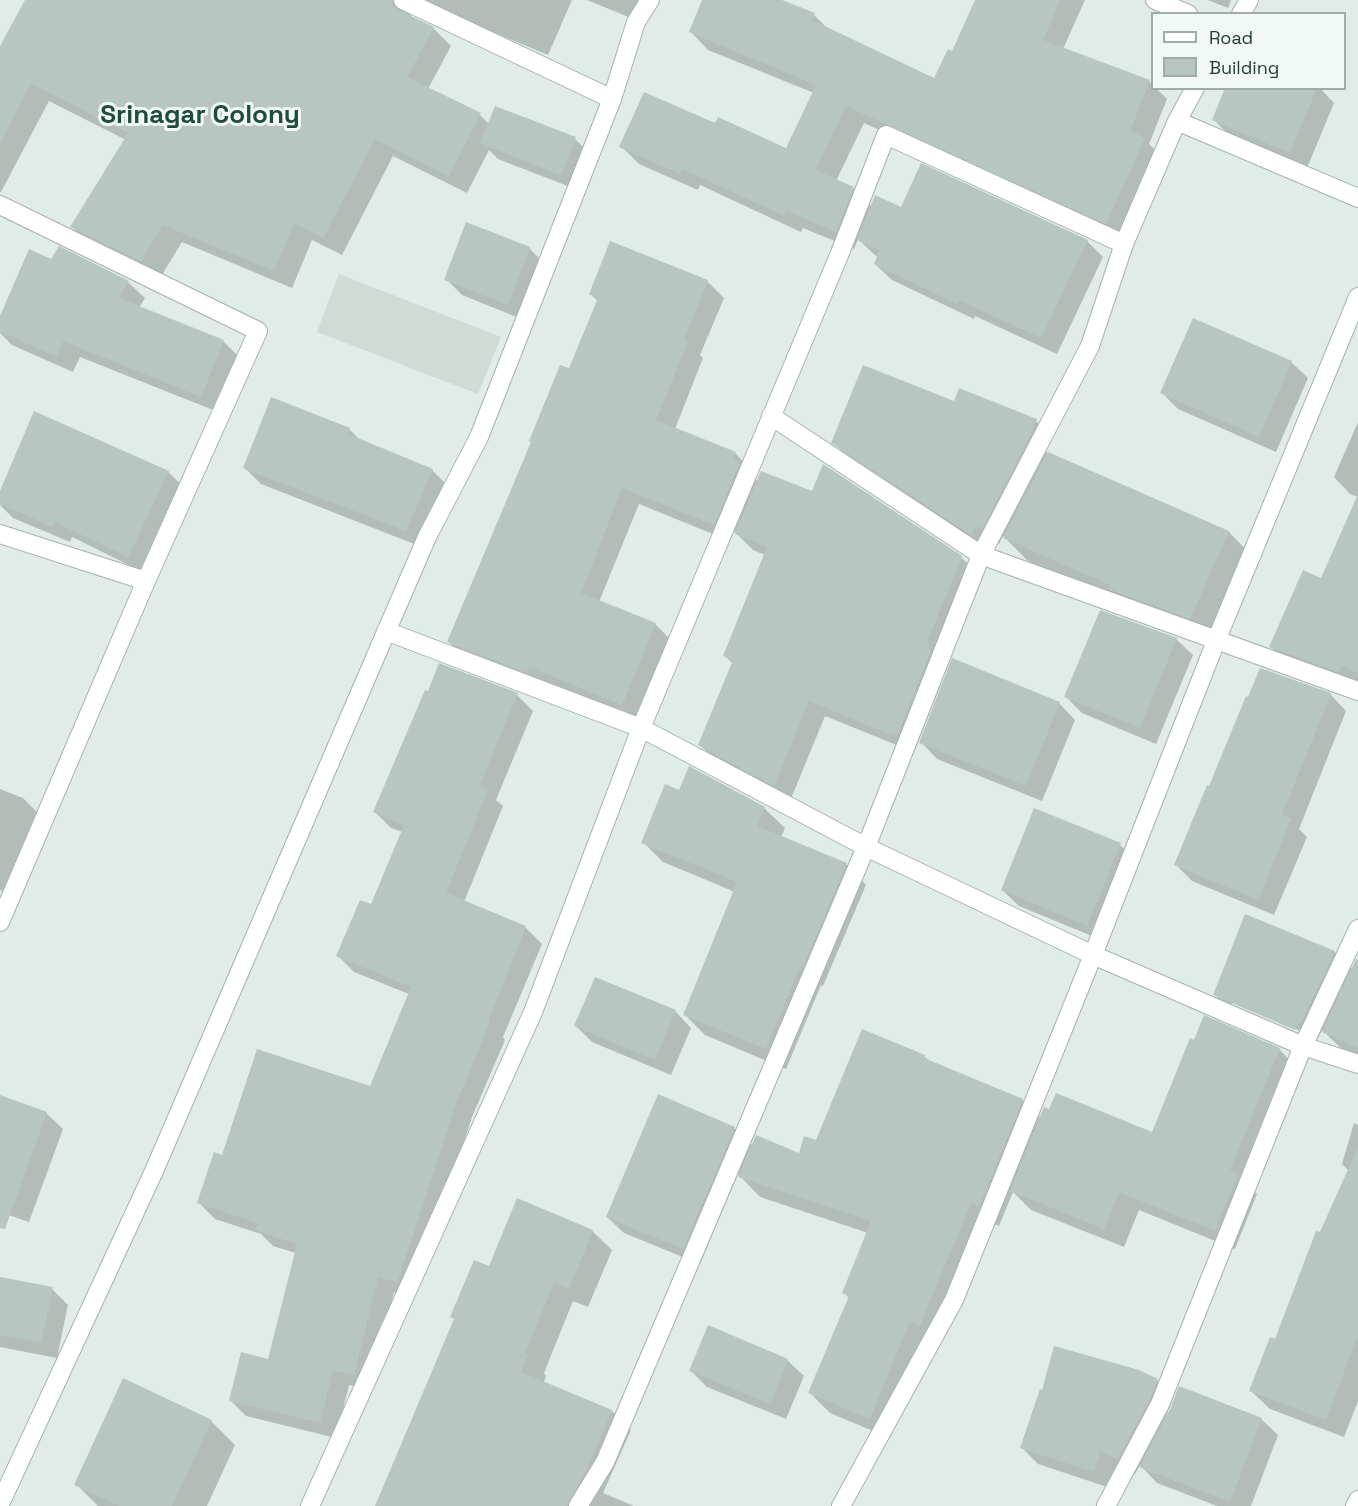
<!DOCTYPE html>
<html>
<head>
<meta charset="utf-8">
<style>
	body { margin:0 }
	#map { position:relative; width:1358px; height:1506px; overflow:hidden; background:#e1ebe7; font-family:"Space Grotesk",sans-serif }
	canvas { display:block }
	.legend { position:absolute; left:1151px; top:12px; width:195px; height:78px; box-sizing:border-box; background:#f2f8f5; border:2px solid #9faca8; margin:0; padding:8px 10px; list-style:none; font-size:18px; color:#223b34 }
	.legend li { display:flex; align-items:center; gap:12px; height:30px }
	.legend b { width:30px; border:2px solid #9faca8 }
</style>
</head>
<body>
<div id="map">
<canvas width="1358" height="1506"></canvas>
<ul class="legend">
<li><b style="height:8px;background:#fff"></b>Road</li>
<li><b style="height:16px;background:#b7c6c0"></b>Building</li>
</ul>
</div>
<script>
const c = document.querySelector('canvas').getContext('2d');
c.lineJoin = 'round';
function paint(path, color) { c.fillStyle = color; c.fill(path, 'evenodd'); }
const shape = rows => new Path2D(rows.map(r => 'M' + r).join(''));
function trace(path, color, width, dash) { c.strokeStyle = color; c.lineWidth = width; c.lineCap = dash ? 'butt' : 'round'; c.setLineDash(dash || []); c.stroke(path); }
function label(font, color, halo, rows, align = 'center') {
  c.font = font + ' "Space Grotesk",sans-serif'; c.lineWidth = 6; c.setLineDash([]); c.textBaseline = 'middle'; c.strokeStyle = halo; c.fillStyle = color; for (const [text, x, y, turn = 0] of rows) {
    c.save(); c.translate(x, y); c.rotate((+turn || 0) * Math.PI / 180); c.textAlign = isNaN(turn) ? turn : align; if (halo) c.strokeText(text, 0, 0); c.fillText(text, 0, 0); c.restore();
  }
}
const built = shape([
	[339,274,501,337,478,394,317,332]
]);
const shadow = shape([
	[26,0,572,0,548,55,476,25,474,30,411,13,410,17,433,28,451,46,428,89,480,115,489,124,575,139,591,155,578,190,498,159,489,150,467,193,393,156,342,255,312,240,292,288,182,242,160,278,90,245,72,227,126,140,49,101,1,192,0,192,0,50],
	[587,0,653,0,643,23],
	[704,0,778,0,814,15,829,30,935,80,953,53,977,0,1085,0,1063,49,1149,81,1152,85,1152,88,1156,88,1167,99,1149,144,1162,157,1124,240,864,123,836,181,853,188,872,207,902,208,1087,241,1103,257,1057,354,975,316,974,319,892,280,875,264,878,258,858,239,854,249,803,228,801,232,700,185,698,190,639,164,621,146,716,125,787,150,814,93,708,50,691,32],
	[1208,0,1231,0,1228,8],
	[1227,88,1320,88,1334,103,1307,168,1230,136,1214,120],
	[59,248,128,282,145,298,139,308,224,342,240,358,218,412,80,357,73,372,12,345,0,333,0,320,51,261],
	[529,248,545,264,524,320,462,295,446,279],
	[707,281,724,298,700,355,703,358,675,429,735,453,751,470,750,473,758,482,961,557,978,574,944,664,947,668,915,750,910,748,909,750,825,716,790,801,716,761,700,745,733,664,725,656,765,555,753,550,734,531,730,541,639,504,599,602,655,624,672,641,639,720,465,658,449,642,570,370,598,301,590,294],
	[1291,362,1308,378,1276,452,1178,409,1162,393],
	[955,403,1036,421,1052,437,1046,452,1229,532,1252,556,1214,641,1028,561,1003,536,999,544,991,541,988,550,850,459,833,442],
	[1358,422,1358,497,1350,494,1334,477],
	[349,429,360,440,432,470,448,486,422,547,261,484,245,468],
	[168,472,185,488,145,573,72,537,70,542,13,518,0,505,0,495],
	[1358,498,1358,682,1287,663,1271,647,1322,580],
	[1176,639,1193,655,1156,744,1082,713,1066,697],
	[1330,694,1346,711,1299,829,1307,837,1274,915,1192,881,1176,865,1210,788],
	[517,695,533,711,496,800,503,806,464,902,526,928,542,944,503,1037,505,1040,472,1117,413,1298,394,1292,370,1390,349,1385,336,1438,246,1416,230,1400,270,1361,296,1253,273,1246,261,1234,215,1219,199,1203,223,1157,370,1088,409,994,354,972,338,956,372,906,403,832,391,828,375,812],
	[1059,703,1075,720,1042,801,937,759,921,742],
	[0,789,23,798,39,814,8,893,0,890],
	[764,808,785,828,781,837,846,864,866,885,823,986,821,985,786,1069,705,1035,685,1015,735,892,663,862,643,842],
	[1035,810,1120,845,1137,861,1104,941,1019,906,1002,890],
	[1335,952,1353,970,1358,961,1358,1057,1343,1050,1322,1030,1318,1038,1315,1037,1312,1046,1231,1011,1214,994],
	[1232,1001,1303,1032,1302,1035,1232,1005],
	[675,1011,691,1028,671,1075,592,1042,576,1026],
	[863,1031,925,1057,929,1061,1022,1100,1041,1118,1153,1134,1279,1049,1298,1069,1250,1188,1257,1194,1235,1249,1139,1210,1124,1247,1031,1210,1013,1192,999,1226,991,1223,941,1344,930,1340,890,1438,830,1413,810,1393,850,1299,843,1292,868,1233,760,1197,738,1174,700,1264,624,1233,607,1217,734,1128,753,1146,800,1155,817,1142],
	[0,1096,46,1113,63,1129,29,1222,0,1212],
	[1354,1123,1358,1125,1358,1401,1344,1437,1270,1409,1251,1391,1276,1341,1349,1171,1342,1164],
	[592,1231,612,1250,588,1307,573,1301,544,1373,546,1376,544,1382,612,1411,631,1430,603,1493,634,1506,377,1506,489,1268],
	[0,1278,52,1289,68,1305,57,1358,0,1347],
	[787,1360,804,1376,786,1419,707,1387,691,1371],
	[1157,1380,1174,1396,1166,1416,1261,1419,1278,1435,1251,1506,1217,1506,1157,1483,1140,1465,1135,1474,1117,1467,1110,1488,1038,1464,1022,1448],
	[211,1421,235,1445,207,1506,98,1506,76,1484]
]);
const building = shape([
	[25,0,392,0,393,6,398,10,434,27,407,77,481,113,449,176,375,139,323,238,294,223,274,271,163,225,141,261,70,227,128,133,31,84,0,143,0,46],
	[702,0,782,0,815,13,812,20,934,78,948,49,952,51,975,0,1060,0,1043,40,1150,80,1130,131,1145,138,1106,224,846,106,815,170,854,187,836,232,786,211,784,216,683,169,680,174,619,147,644,92,715,123,718,117,786,148,816,85,689,32],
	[1225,88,1317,88,1290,153,1212,120],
	[495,106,576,137,561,175,480,143],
	[921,163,1088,240,1041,338,959,300,957,304,874,264,880,250,857,240,875,195,901,207],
	[466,222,530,247,508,305,444,280],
	[610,241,708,280,684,339,688,341,656,420,736,452,733,459,740,462,714,525,622,488,581,593,656,623,622,705,529,667,527,673,447,642,531,442,529,441,560,365,569,368,598,298,589,294],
	[59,246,129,281,119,298,224,340,201,397,63,341,57,357,0,332,0,316,29,249,51,259],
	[1193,318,1292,361,1259,437,1160,393],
	[863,365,954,401,959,388,1037,419,1029,438,982,529,975,526,971,535,831,443],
	[271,397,350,428,348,434,433,469,406,531,243,468],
	[34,411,169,471,128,557,55,522,53,527,0,504,0,491],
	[1048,452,1229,531,1190,619,1109,589,1110,585,1003,538],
	[823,464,962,556,927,642,930,643,928,649,931,650,898,734,894,733,892,735,809,701,774,786,698,745,733,660,723,656,767,547,735,534,761,471,812,491],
	[1358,494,1358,673,1342,666,1339,672,1269,647,1303,570,1321,578],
	[1100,610,1177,638,1140,728,1064,697],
	[952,658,1060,702,1026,786,919,743],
	[439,663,518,693,479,786,488,789,446,893,526,926,488,1021,490,1022,457,1101,397,1283,378,1277,354,1375,333,1370,320,1423,229,1401,241,1352,268,1359,297,1244,255,1230,258,1223,197,1203,214,1152,222,1155,257,1049,370,1086,411,987,336,956,360,900,371,904,404,825,373,812,425,690,428,691],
	[1260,668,1331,693,1282,815,1291,819,1258,900,1174,865,1207,785,1209,786,1246,696,1248,697],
	[689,766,765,807,757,826,847,863,803,967,800,966,766,1049,683,1015,737,882,641,843,665,784,679,790],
	[1034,808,1121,843,1087,926,1001,890],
	[1245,914,1335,951,1301,1023,1299,1022,1295,1030,1213,995],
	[1356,959,1358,960,1358,1048,1322,1032],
	[595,977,676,1010,655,1060,574,1026],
	[1204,1015,1280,1048,1230,1170,1238,1174,1215,1231,1119,1192,1104,1229,1010,1191,1044,1107,1049,1109,1056,1093,1152,1132,1190,1038,1194,1040],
	[862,1029,925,1055,924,1058,1023,1099,979,1207,971,1203,920,1325,910,1321,870,1419,808,1393,849,1296,842,1293,871,1221,738,1177,756,1135,799,1153,804,1136,816,1140],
	[658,1094,735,1127,683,1249,606,1217],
	[0,1095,47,1112,5,1229,0,1228],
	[1358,1147,1358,1335,1326,1420,1249,1391,1270,1337,1275,1339,1316,1231,1320,1232],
	[517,1198,593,1230,569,1289,554,1283,525,1354,528,1355,521,1372,612,1410,586,1471,567,1506,375,1506,454,1319,450,1317,474,1260,489,1266],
	[0,1277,53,1287,41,1343,0,1335],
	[708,1325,788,1359,770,1404,689,1371],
	[1054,1346,1139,1370,1158,1379,1150,1399,1118,1459,1100,1452,1094,1472,1020,1448,1040,1389,1042,1390],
	[123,1378,212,1420,172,1506,120,1506,74,1485],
	[1179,1386,1262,1418,1230,1502,1139,1467,1170,1409]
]);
const minor = shape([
	[403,0,612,99],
	[1155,0,1188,14],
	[1241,14,1249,0],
	[1177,121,1358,198],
	[0,205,258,331,146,581,0,922],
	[771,416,981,555,1358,691],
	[0,534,146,581],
	[386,631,641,728,866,847,1093,955,1303,1046,1358,1064],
	[0,1504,154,1171,427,537,479,437,612,99,636,22,650,0],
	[310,1506,533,1012,641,728,840,253,886,135,1124,244],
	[578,1506,605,1462,866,847,981,555,1090,346,1124,244,1177,121,1195,88],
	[841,1506,954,1300,1093,955,1216,641,1358,297],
	[1106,1506,1160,1404,1303,1046,1358,929],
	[1355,1506,1358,1500]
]);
const districtNames = [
	["Srinagar Colony",200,116]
];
paint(built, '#d0dbd6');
paint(shadow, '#0003');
paint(building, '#b7c6c0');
trace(minor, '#a4b3ae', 20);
trace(minor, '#fff', 18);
label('bold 26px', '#1f4c41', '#f2f8f5', districtNames);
</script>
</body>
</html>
